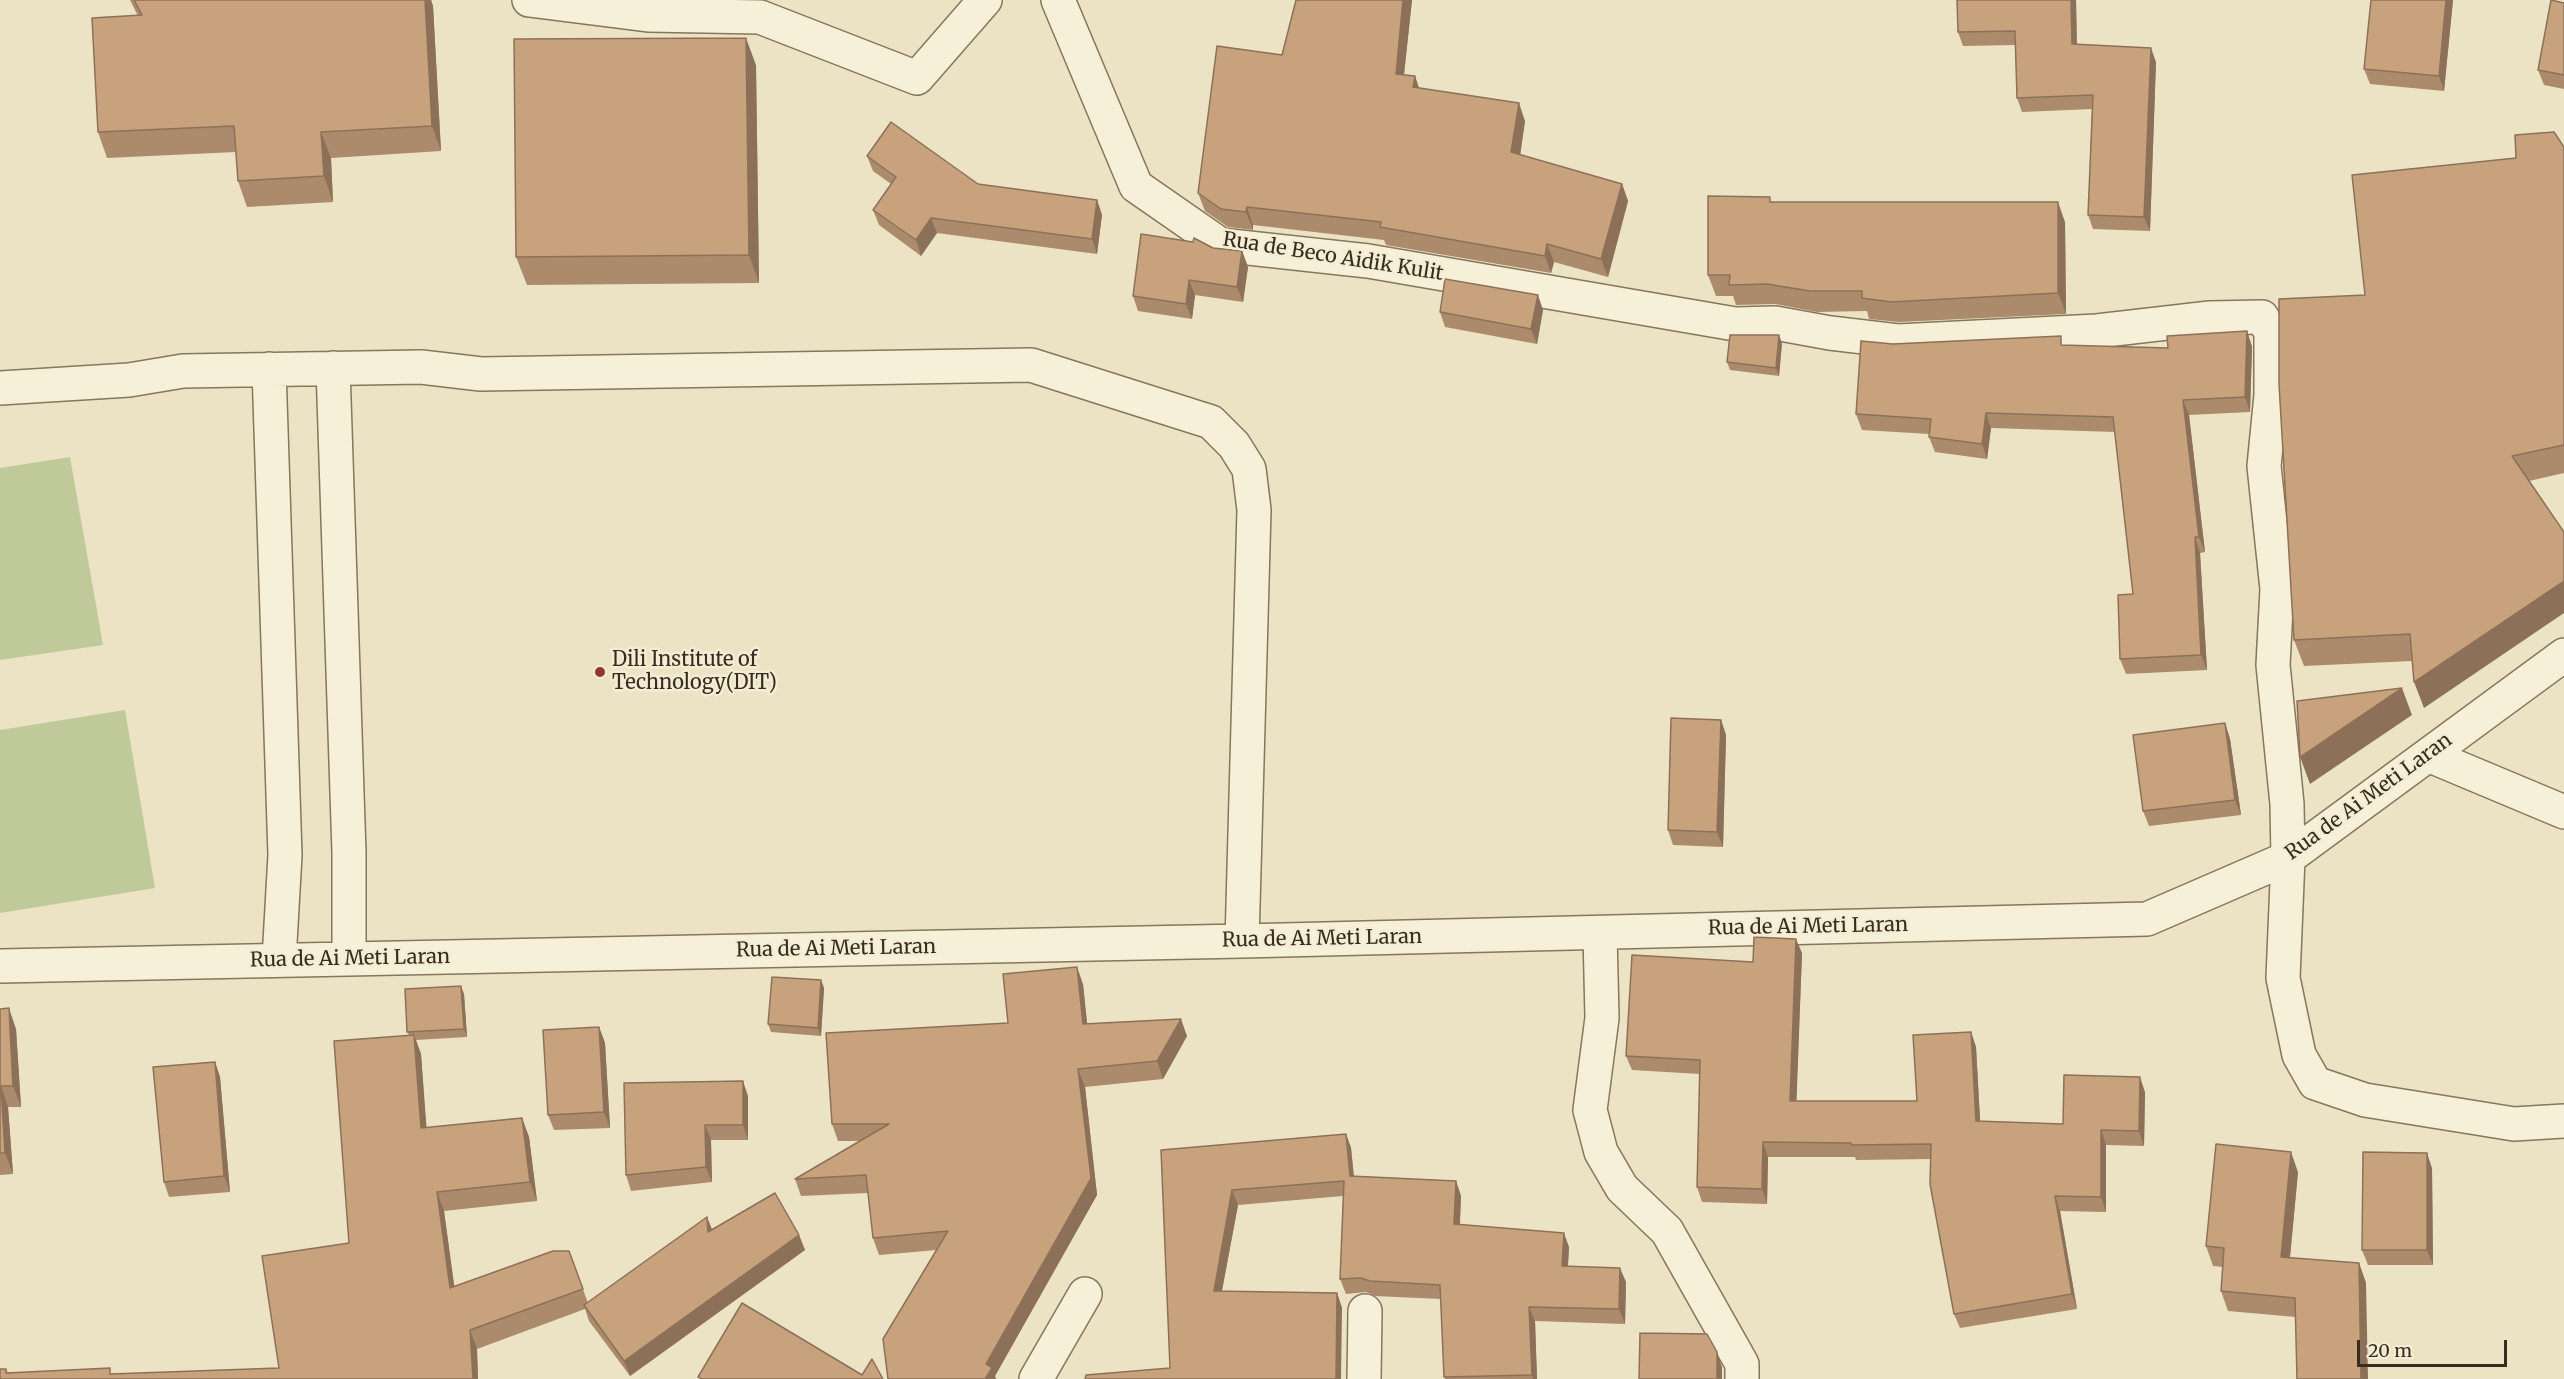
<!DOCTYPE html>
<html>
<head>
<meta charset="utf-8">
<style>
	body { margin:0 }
	#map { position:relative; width:2564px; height:1379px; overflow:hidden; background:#ece3c5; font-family:Merriweather,serif }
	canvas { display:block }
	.scale { position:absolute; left:2357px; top:1340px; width:150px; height:27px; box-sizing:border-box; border:3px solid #372c1f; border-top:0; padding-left:8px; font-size:18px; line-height:21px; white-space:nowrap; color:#372c1f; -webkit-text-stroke:4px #f4edd4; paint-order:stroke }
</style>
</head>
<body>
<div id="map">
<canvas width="2564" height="1379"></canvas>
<div class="scale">20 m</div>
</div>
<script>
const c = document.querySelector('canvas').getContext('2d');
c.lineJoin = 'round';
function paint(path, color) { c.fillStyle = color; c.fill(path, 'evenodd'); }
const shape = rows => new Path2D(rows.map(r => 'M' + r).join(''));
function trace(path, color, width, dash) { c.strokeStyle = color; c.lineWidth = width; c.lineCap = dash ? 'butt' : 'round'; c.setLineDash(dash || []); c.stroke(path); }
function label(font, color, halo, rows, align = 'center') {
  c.font = font + ' Merriweather,serif'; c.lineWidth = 5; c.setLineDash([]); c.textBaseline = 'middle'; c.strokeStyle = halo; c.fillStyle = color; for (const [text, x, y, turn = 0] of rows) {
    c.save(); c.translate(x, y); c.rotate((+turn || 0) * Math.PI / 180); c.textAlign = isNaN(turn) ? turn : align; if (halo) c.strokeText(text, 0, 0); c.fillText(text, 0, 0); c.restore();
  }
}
const green = shape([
	[70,457,103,645,0,660,0,468],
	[125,710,155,888,0,913,0,730]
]);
const minor = shape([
	[529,0,648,15,760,17,917,78,985,0],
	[1058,0,1136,186,1221,245,1368,261,1735,324,1775,323,1830,333,1898,341,2097,331,2210,318,2262,317,2271,332,2271,395,2264,466,2277,589,2273,665,2287,804,2288,858,2283,978,2299,1055,2315,1083,2365,1100,2514,1124,2564,1121],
	[333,368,349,853,349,958],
	[269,369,285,855,279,960],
	[0,388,129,380,183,371,421,367,481,374,1031,365,1211,422,1234,445,1249,469,1254,510,1242,941],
	[2428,755,2564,812],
	[1600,933,1602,1018,1590,1110,1601,1152,1622,1188,1667,1231,1742,1364,1742,1379],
	[0,966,1242,941,2147,919,2288,858,2564,655],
	[1036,1379,1085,1294],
	[1364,1379,1365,1311]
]);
const wall = shape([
	[130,0,431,0,433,6,441,151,331,158,333,202,247,207,238,181,236,152,107,158,98,132,138,16],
	[1296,0,1412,0,1404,75,1415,76,1419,88,1525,121,1520,155,1622,184,1628,201,1608,277,1554,262,1551,273,1386,245,1384,240,1253,225,1253,230,1228,227,1205,211,1198,193,1282,55],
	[1957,0,2076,0,2077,44,2156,62,2150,231,2093,229,2088,215,2092,109,2022,112,2017,98,2015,45,1963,46,1958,32],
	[2453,0,2444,91,2370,84,2364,69],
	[2564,3,2564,89,2544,85,2538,70],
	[756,65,759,283,527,285,516,257],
	[2564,147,2564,473,2529,481,2424,708,2412,661,2304,666,2294,640,2365,295,2516,158],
	[867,156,978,184,1097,200,1102,215,1097,254,937,233,921,256,879,225,873,210,891,184,873,171],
	[1772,202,2065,222,2066,314,1899,322,1869,319,1867,311,1817,312,1775,304,1736,305,1733,296,1716,296,1708,275],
	[1213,248,1242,251,1248,267,1243,302,1195,295,1192,319,1138,311,1133,296],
	[1543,310,1537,344,1445,327,1440,312],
	[2247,331,2252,347,2250,412,2189,415,2205,552,2200,553,2207,670,2126,674,2120,659,2133,594,2115,432,1991,428,1987,459,1935,452,1929,437,1929,434,1862,430,1856,414,2064,345,2168,348],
	[1782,343,1779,376,1730,370,1727,362],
	[1721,720,1726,735,1723,847,1673,845,1668,830],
	[2225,723,2230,739,2241,815,2149,826,2143,811],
	[1802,953,1796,1101,1917,1101,1971,1032,1976,1047,1980,1122,2063,1124,2145,1092,2144,1146,2106,1145,2106,1212,2060,1211,2077,1309,1960,1328,1954,1314,1931,1159,1856,1160,1855,1157,1768,1157,1767,1204,1702,1202,1697,1187,1700,1074,1632,1070,1626,1056,1753,962],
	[821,980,824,988,821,1036,771,1032,768,1024],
	[1083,984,1087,1024,1187,1036,1163,1079,1085,1087,1097,1195,995,1376,996,1379,888,1379,937,1250,879,1255,873,1238,868,1193,801,1196,795,1179,860,1141,838,1141,832,1124,1008,1023],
	[464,994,467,1037,416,1040,421,1054,426,1128,522,1118,529,1137,537,1201,444,1211,454,1286,569,1251,588,1303,707,1217,712,1230,799,1235,805,1250,630,1376,589,1321,585,1309,477,1349,478,1379,0,1379,6,1369,8,1373,112,1374,279,1368,349,1243,409,1035,407,1032],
	[0,1009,16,1029,21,1107,8,1107,13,1174,0,1175],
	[599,1027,605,1043,610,1128,554,1130,548,1115],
	[215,1062,220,1077,230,1192,169,1197,164,1182],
	[748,1096,748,1140,711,1140,712,1182,631,1191,626,1175],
	[1346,1134,1351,1148,1354,1176,1456,1181,1461,1196,1460,1224,1569,1247,1568,1266,1626,1282,1625,1324,1535,1321,1537,1379,1445,1379,1441,1299,1375,1296,1366,1292,1346,1294,1340,1279,1343,1196,1238,1205,1222,1291,1337,1293,1342,1308,1170,1368,1161,1150],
	[2432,1168,2433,1265,2368,1265,2362,1250],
	[2298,1172,2290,1258,2359,1263,2366,1283,2296,1317,2228,1311,2221,1291,2223,1267,2213,1266,2206,1246]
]);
const shadedWall = shape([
	[425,0,431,0,433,6,441,151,432,126],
	[1403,0,1412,0,1402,92,1396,74],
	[2071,0,2076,0,2077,58,2072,44],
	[2446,0,2453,0,2444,91,2439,76],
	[746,38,756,65,759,283,749,255],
	[2151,48,2156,62,2150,231,2144,217],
	[1415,76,1421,94,1413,87],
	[1519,103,1525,121,1518,170,1511,152],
	[321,132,331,158,333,202,324,176],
	[1622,184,1628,201,1608,277,1601,259],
	[1097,200,1102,215,1097,254,1092,239],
	[2058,202,2065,222,2066,314,2058,293],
	[1247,207,1253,225,1253,230,1246,212],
	[931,218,937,233,921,256,916,240],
	[1547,244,1554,262,1551,273,1545,256],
	[1242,251,1248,267,1243,302,1237,287],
	[1189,280,1195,295,1192,319,1186,304],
	[1538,295,1543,310,1537,344,1531,329],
	[2247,331,2252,347,2250,412,2245,397],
	[1779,335,1782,343,1779,376,1776,368],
	[2183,400,2189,415,2205,552,2199,537],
	[1986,413,1991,428,1987,459,1982,444],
	[2195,537,2200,553,2207,670,2201,655],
	[2564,581,2564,613,2424,708,2414,682],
	[2402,688,2412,715,2310,784,2300,757],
	[1721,720,1726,735,1723,847,1717,832],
	[2225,723,2230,739,2241,815,2235,800],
	[1796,939,1802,953,1796,1116,1790,1101],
	[1077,967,1083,984,1089,1041,1083,1024],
	[821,980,824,988,821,1036,818,1028],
	[461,986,464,994,467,1037,464,1029],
	[9,1008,16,1029,21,1107,13,1086],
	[1181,1019,1187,1036,1163,1079,1157,1061],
	[599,1027,605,1043,610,1128,604,1112],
	[1971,1032,1976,1047,1981,1136,1976,1121],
	[414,1035,421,1054,428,1147,421,1128],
	[215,1062,220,1077,230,1192,224,1176],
	[1078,1069,1085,1087,1097,1195,995,1376,996,1379,985,1379,986,1364],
	[2140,1077,2145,1092,2144,1146,2139,1131],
	[743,1081,748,1096,748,1140,743,1125],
	[1,1086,8,1107,13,1174,5,1153],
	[522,1118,529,1137,537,1201,530,1182],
	[705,1125,711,1140,712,1182,706,1167],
	[2101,1130,2106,1145,2106,1212,2101,1197],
	[1346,1134,1351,1148,1355,1191,1350,1176],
	[1763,1142,1768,1157,1767,1204,1762,1189],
	[2291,1152,2298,1172,2288,1277,2281,1257],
	[2427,1153,2432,1168,2433,1265,2427,1250],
	[1456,1181,1461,1196,1459,1238,1454,1224],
	[1232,1190,1238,1205,1219,1306,1214,1291],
	[437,1192,444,1211,457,1306,450,1288],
	[2055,1196,2060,1211,2077,1309,2072,1294],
	[707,1217,713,1232,708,1232],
	[1564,1233,1569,1247,1567,1280,1562,1266],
	[799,1235,805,1250,630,1376,624,1361],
	[2359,1263,2366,1283,2368,1379,2361,1379],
	[1620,1268,1626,1282,1625,1324,1619,1309],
	[1337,1293,1342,1308,1341,1379,1336,1379],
	[1529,1307,1535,1321,1537,1379,1533,1379,1532,1375],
	[470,1330,477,1349,478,1379,473,1379],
	[1717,1352,1722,1367,1722,1379,1717,1379]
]);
const building = shape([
	[134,0,425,0,432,126,321,132,324,176,238,181,234,126,98,132,92,18,142,15,134,0],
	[1296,0,1403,0,1396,74,1415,76,1413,87,1519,103,1511,152,1622,184,1601,259,1547,244,1545,256,1380,227,1381,222,1247,207,1246,212,1221,209,1198,193,1217,46,1282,55,1296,0],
	[1957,0,2071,0,2072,44,2151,48,2144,217,2088,215,2093,95,2017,98,2015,31,1958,32,1957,0],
	[2371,0,2446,0,2439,76,2364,69,2371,0],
	[2551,0,2564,3,2564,75,2538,70,2551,0],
	[746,38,749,255,516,257,514,39,746,38],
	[891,122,978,184,1097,200,1092,239,931,218,916,240,873,210,896,177,867,156,891,122],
	[2554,132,2564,147,2564,445,2512,456,2564,532,2564,581,2414,682,2410,634,2294,640,2279,384,2279,299,2365,295,2352,175,2516,158,2515,135,2554,132],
	[1708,196,1770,197,1770,202,2058,202,2058,293,1891,302,1862,298,1862,291,1810,291,1767,284,1729,285,1730,275,1708,275,1708,196],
	[1141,234,1193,242,1194,238,1213,248,1242,251,1237,287,1189,280,1186,304,1133,296,1141,234],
	[1445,279,1538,295,1531,329,1440,312,1445,279],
	[2247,331,2245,397,2183,400,2199,537,2195,537,2201,655,2120,659,2118,595,2133,594,2113,417,1986,413,1982,444,1929,437,1931,419,1856,414,1861,341,1893,344,2061,336,2061,345,2168,348,2167,336,2247,331],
	[1730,335,1779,335,1776,368,1727,362,1730,335],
	[2402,688,2300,757,2297,701,2402,688],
	[1671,718,1721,720,1717,832,1668,830,1671,718],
	[2225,723,2235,800,2143,811,2133,735,2225,723],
	[1754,937,1796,939,1790,1101,1917,1101,1913,1035,1971,1032,1976,1121,2063,1124,2064,1075,2140,1077,2139,1131,2101,1130,2101,1197,2055,1196,2072,1294,1954,1314,1930,1184,1931,1144,1851,1145,1851,1143,1763,1142,1762,1189,1697,1187,1700,1060,1626,1056,1632,955,1753,962,1754,937],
	[1077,967,1083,1024,1181,1019,1157,1061,1078,1069,1091,1178,986,1364,992,1368,985,1379,888,1379,883,1339,948,1231,873,1238,866,1175,795,1179,889,1124,832,1124,826,1033,1008,1023,1003,974,1077,967],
	[772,977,821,980,818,1028,768,1024,772,977],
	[461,986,464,1029,407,1032,405,989,461,986],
	[9,1008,13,1086,1,1086,5,1153,0,1153,0,1009,9,1008],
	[599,1027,604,1112,548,1115,543,1030,599,1027],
	[414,1035,421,1128,522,1118,530,1182,437,1192,450,1288,553,1251,569,1251,583,1289,470,1330,473,1379,0,1379,0,1369,6,1369,6,1373,110,1368,110,1374,279,1368,262,1256,349,1243,334,1041,414,1035],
	[215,1062,224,1176,164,1182,153,1067,215,1062],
	[743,1081,743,1125,705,1125,706,1167,626,1175,624,1083,743,1081],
	[1346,1134,1350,1176,1456,1181,1454,1224,1564,1233,1562,1266,1620,1268,1619,1309,1529,1307,1532,1375,1444,1377,1440,1285,1370,1281,1361,1278,1340,1279,1344,1181,1232,1190,1214,1291,1337,1293,1336,1379,1085,1379,1086,1375,1170,1368,1161,1150,1346,1134],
	[2216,1144,2291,1152,2281,1257,2359,1263,2361,1379,2297,1379,2295,1298,2221,1291,2224,1248,2206,1246,2216,1144],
	[2363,1152,2427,1153,2427,1250,2362,1250,2363,1152],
	[775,1193,799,1235,624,1361,584,1305,707,1217,708,1232,775,1193],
	[742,1303,862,1375,872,1359,883,1379,702,1379,698,1377,742,1303],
	[1640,1333,1707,1334,1717,1352,1717,1379,1639,1379,1640,1333]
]);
const markers = [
	[600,672,6,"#92362f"]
];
const streetNames = [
	["Rua de Beco Aidik Kulit",1333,257,9],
	["Rua de Ai Meti Laran",2369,797,-36],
	["Rua de Ai Meti Laran",1808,927,-1],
	["Rua de Ai Meti Laran",1322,939,-1],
	["Rua de Ai Meti Laran",836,949,-1],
	["Rua de Ai Meti Laran",350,959,-1]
];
const poiNames = [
	["Dili Institute of",612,660],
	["Technology(DIT)",612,683]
];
paint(green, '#c0c999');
trace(minor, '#86765c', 36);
trace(minor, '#f7f0d8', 33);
paint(wall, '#ac8b6c');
paint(shadedWall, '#8c7158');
paint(building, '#c8a27d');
trace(building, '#8c7158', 1.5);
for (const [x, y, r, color] of markers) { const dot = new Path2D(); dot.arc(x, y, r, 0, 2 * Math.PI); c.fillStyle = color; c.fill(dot); trace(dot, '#f4edd4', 2); }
label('20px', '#372c1f', '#f4edd4', streetNames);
label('20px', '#372c1f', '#f4edd4', poiNames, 'left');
</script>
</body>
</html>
